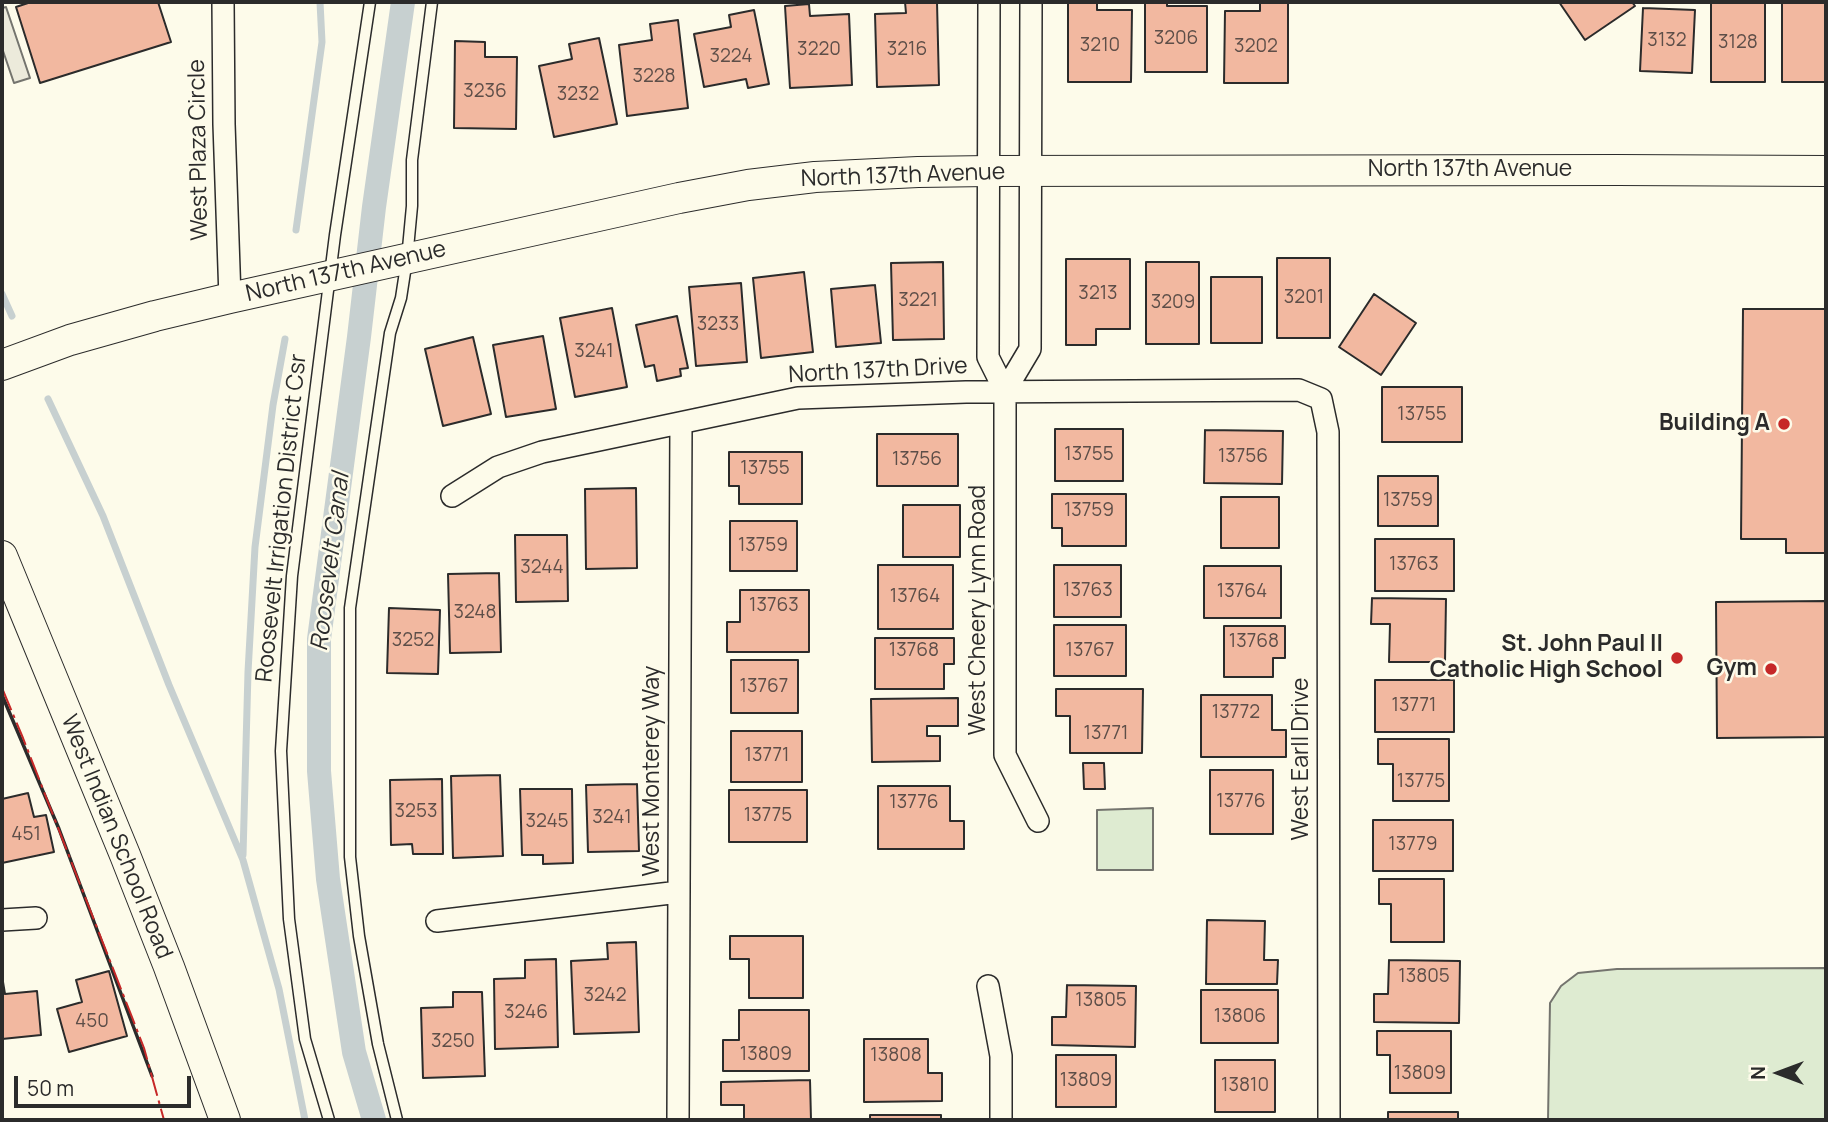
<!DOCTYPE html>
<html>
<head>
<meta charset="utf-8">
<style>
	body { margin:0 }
	#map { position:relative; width:1828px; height:1122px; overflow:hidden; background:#fdfbea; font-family:Manrope,sans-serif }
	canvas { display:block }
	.frame { position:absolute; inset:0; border:4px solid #2b2b2b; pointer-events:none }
	.north { position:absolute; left:1744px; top:1038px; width:70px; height:70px; -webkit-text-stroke:5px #fdfbea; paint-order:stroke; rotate:270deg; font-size:19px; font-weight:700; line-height:28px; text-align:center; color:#2b2b2b }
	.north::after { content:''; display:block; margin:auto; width:24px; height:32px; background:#2b2b2b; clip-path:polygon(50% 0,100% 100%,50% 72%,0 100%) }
	.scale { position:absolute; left:14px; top:1076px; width:177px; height:32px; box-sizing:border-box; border:4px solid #2b2b2b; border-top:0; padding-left:9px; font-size:21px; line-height:24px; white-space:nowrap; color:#2b2b2b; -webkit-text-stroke:5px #fdfbea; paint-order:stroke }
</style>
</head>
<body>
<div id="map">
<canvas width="1828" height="1122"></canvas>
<div class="frame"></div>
<div class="north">N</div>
<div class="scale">50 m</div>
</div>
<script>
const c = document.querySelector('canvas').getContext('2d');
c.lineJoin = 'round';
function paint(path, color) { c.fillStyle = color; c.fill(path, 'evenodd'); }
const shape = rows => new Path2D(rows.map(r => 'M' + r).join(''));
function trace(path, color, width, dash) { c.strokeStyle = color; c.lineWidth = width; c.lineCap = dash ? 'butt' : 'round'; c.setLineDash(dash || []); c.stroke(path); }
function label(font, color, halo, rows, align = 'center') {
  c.font = font + ' Manrope,sans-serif'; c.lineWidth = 5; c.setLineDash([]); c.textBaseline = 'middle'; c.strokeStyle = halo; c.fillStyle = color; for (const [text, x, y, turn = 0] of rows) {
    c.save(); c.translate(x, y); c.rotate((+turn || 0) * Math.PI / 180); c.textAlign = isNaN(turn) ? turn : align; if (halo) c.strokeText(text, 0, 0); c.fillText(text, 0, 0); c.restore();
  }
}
const green = shape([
	[1153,808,1153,870,1097,870,1097,810,1153,808],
	[1826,968,1826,1120,1548,1120,1550,1003,1561,986,1578,973,1617,969,1826,968]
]);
const parking = shape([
	[6,7,30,78,14,83,2,48,2,8,6,7]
]);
const stream = shape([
	[296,230,322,42,320,2],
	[2,294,12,316],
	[48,399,103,516,169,685,243,860,279,989,305,1120],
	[243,855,248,672,255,547,273,405,285,339]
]);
const canal = shape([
	[374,1120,354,1052,328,879,319,771,319,639,359,337,374,207,403,2]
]);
const building = shape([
	[31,2,158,2,171,42,40,83,16,7,31,2],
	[905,2,937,2,939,85,877,87,875,14,906,13,905,2],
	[1068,2,1097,2,1097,10,1132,10,1131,82,1068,82,1068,2],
	[1145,2,1167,2,1167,6,1207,6,1207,72,1145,72,1145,2],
	[1260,2,1288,2,1288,83,1224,83,1225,11,1260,11,1260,2],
	[1559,2,1632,2,1635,6,1585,40,1559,2],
	[1711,3,1765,3,1765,82,1711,82,1711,3],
	[1782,3,1826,3,1826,82,1782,82,1782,3],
	[809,4,810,16,849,14,852,85,790,88,785,6,809,4],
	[1643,8,1695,10,1692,73,1640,71,1643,8],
	[754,10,769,84,748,88,746,79,704,87,694,34,731,27,729,15,754,10],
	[678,20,688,108,627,116,619,45,652,40,650,24,678,20],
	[599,38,617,124,554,137,539,66,572,59,569,44,599,38],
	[455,41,485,42,485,57,517,57,516,129,454,128,455,41],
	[1277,258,1330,258,1330,338,1277,338,1277,258],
	[1066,259,1130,259,1130,329,1096,329,1096,345,1066,345,1066,259],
	[943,262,944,339,893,340,891,263,943,262],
	[1146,262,1199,262,1199,344,1146,344,1146,262],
	[804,272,813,352,761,358,753,278,804,272],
	[1211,277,1262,277,1262,343,1211,343,1211,277],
	[741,283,747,362,696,366,689,287,741,283],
	[875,285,881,343,836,347,831,289,875,285],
	[1374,294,1416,323,1381,375,1339,347,1374,294],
	[612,308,627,387,575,397,560,318,612,308],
	[1743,309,1826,309,1826,553,1786,553,1786,539,1741,539,1743,309],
	[677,316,688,368,680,369,681,376,657,381,654,365,645,367,636,325,677,316],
	[543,336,556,409,506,417,493,345,543,336],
	[473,337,491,414,443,426,425,349,473,337],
	[1382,387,1462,387,1462,442,1382,442,1382,387],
	[1055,429,1123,429,1123,481,1055,481,1055,429],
	[1205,430,1283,431,1282,484,1204,483,1205,430],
	[877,434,958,434,958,486,877,486,877,434],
	[729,452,802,452,802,504,739,504,739,486,729,486,729,452],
	[1378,476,1438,476,1438,526,1378,526,1378,476],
	[636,488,637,568,586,569,585,489,636,488],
	[1052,494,1126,494,1126,546,1062,546,1062,528,1052,528,1052,494],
	[1221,497,1279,497,1279,548,1221,548,1221,497],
	[903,505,960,505,960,557,903,557,903,505],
	[730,521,797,521,797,571,730,571,730,521],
	[515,535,567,535,568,601,516,602,515,535],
	[1375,539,1454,539,1454,591,1375,591,1375,539],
	[878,565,953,565,953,629,878,629,878,565],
	[1054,565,1121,565,1121,617,1054,617,1054,565],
	[1204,566,1281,566,1281,618,1204,618,1204,566],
	[499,573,501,652,450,653,448,574,499,573],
	[740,590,809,590,809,652,727,652,727,622,740,622,740,590],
	[1372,598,1446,599,1445,662,1389,662,1390,624,1371,624,1372,598],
	[1826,601,1826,737,1717,738,1716,602,1826,601],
	[389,608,440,610,438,674,387,673,389,608],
	[1054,625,1126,625,1126,676,1054,676,1054,625],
	[1224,626,1285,626,1285,658,1273,658,1273,677,1224,677,1224,626],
	[875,638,954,638,954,664,944,664,944,689,875,689,875,638],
	[731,660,798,660,798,713,731,713,731,660],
	[1375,680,1454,680,1454,732,1375,732,1375,680],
	[1056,689,1143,689,1142,753,1070,753,1070,716,1056,716,1056,689],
	[1201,695,1272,695,1272,730,1286,730,1286,757,1201,757,1201,695],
	[958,698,958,726,927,726,927,736,940,736,940,761,872,762,871,699,958,698],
	[731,731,802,731,802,782,731,782,731,731],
	[1378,739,1449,739,1449,801,1393,801,1393,764,1378,764,1378,739],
	[1083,763,1104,763,1105,789,1084,789,1083,763],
	[1210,770,1273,770,1273,834,1210,834,1210,770],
	[500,775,503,856,453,858,451,776,500,775],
	[442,779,443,854,413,854,412,844,391,845,390,780,442,779],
	[637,784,639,851,588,852,586,785,637,784],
	[878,786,950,786,950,821,964,821,964,849,878,849,878,786],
	[520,789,572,789,573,863,543,864,543,855,522,855,520,789],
	[729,790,807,790,807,842,729,842,729,790],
	[28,793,34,817,46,815,54,852,2,863,2,799,28,793],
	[1373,820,1453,820,1453,871,1373,871,1373,820],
	[1379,879,1444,879,1444,942,1391,942,1391,904,1379,904,1379,879],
	[1207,920,1265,921,1264,960,1278,960,1277,984,1206,984,1207,920],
	[730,936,803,936,803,998,749,998,749,959,730,959,730,936],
	[636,942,639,1032,574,1034,571,961,608,959,607,943,636,942],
	[556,959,558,1047,495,1049,494,979,525,978,525,960,556,959],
	[1389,960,1460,961,1459,1023,1374,1022,1374,994,1388,994,1389,960],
	[109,971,127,1036,69,1052,57,1009,82,1002,76,980,109,971],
	[2,976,5,994,37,991,41,1035,2,1039,2,976],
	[1067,985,1136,986,1135,1047,1052,1045,1052,1017,1066,1017,1067,985],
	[1201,990,1278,990,1278,1043,1201,1043,1201,990],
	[453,992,482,992,485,1076,423,1078,421,1008,453,1007,453,992],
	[739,1010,809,1010,809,1071,723,1071,723,1040,739,1040,739,1010],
	[1377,1031,1451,1031,1451,1093,1390,1093,1390,1055,1377,1055,1377,1031],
	[864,1039,928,1039,928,1073,942,1073,942,1101,864,1102,864,1039],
	[1056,1055,1116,1055,1116,1107,1056,1107,1056,1055],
	[1215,1060,1275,1060,1275,1112,1215,1112,1215,1060],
	[810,1080,811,1120,744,1120,744,1105,721,1105,721,1082,810,1080],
	[1388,1112,1458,1112,1458,1120,1388,1120,1388,1112],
	[870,1115,941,1115,941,1120,870,1120,870,1115]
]);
const lane = shape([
	[329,1120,305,1039,289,919,281,751,292,576,335,235,370,2],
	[397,1120,378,1044,359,936,350,857,350,608,390,333,401,298,407,259,412,206,412,160,432,2]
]);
const street = shape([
	[223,2,224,124,230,298],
	[989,2,988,357,1005,391,1005,755,1038,821],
	[1005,391,1030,349,1031,2],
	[452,496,498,467,542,452,798,398,966,392,1299,390,1321,399,1328,432,1329,1120],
	[2,920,36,918],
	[437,921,679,892],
	[988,986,1001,1056,1001,1120],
	[678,1120,681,423]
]);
const secondary = shape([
	[2,365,70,340,155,316,230,298,679,198,748,185,815,177,918,172,989,171,1617,170,1826,171],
	[2,556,125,855,169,967,225,1120]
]);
const wall = shape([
	[2,695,59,829,152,1076]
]);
const power = shape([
	[2,688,23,738,144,1048,164,1120]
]);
const markers = [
	[1784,424,7,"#c62828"],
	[1677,658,7,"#c62828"],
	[1771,669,7,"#c62828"]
];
const numberNames = [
	["3206",1176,39],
	["3132",1667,41],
	["3128",1738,43],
	["3210",1100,46],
	["3202",1256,47],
	["3220",819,50],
	["3216",907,50],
	["3224",731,57],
	["3228",654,77],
	["3236",485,92],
	["3232",578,95],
	["3213",1098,294],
	["3201",1304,298],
	["3221",918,301],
	["3209",1173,303],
	["3233",718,325],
	["3241",594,352],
	["13755",1422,415],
	["13755",1089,455],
	["13756",1243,457],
	["13756",917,460],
	["13755",765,469],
	["13759",1408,501],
	["13759",1089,511],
	["13759",763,546],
	["13763",1414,565],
	["3244",542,568],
	["13763",1088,591],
	["13764",1242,592],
	["13764",915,597],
	["13763",774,606],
	["3248",475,613],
	["3252",413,641],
	["13768",1254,642],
	["13768",914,651],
	["13767",1090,651],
	["13767",764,687],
	["13771",1414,706],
	["13772",1236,713],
	["13771",1106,734],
	["13771",767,756],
	["13775",1421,782],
	["13776",1241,802],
	["13776",914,803],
	["3253",416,812],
	["13775",768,816],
	["3241",612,818],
	["3245",547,822],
	["451",26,835],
	["13779",1413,845],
	["13805",1424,977],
	["3242",605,996],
	["13805",1101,1001],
	["3246",526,1013],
	["13806",1240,1017],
	["450",92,1022],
	["3250",453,1042],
	["13809",766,1055],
	["13808",896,1056],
	["13809",1420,1074],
	["13809",1086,1081],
	["13810",1245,1086]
];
const streetNames = [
	["West Plaza Circle",199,150,-91],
	["North 137th Avenue",1470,170],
	["North 137th Avenue",903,176,-2],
	["North 137th Avenue",346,272,-13],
	["North 137th Drive",878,371,-3],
	["Roosevelt Irrigation District Csr",282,518,-84],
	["West Cheery Lynn Road",979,610,-90],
	["West Earll Drive",1302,759,-90],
	["West Monterey Way",653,771,-90],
	["West Indian School Road",116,837,68]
];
const poiNames = [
	["Building A",1770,424],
	["St. John Paul II",1663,645],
	["Catholic High School",1663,671],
	["Gym",1757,669]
];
const waterNames = [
	["Roosevelt Canal",331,562,-83]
];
paint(green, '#deebd1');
trace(green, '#74746e', 2);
paint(parking, '#eceadb');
trace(parking, '#74746e', 2);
trace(stream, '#c7d0d0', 7);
trace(canal, '#c7d0d0', 24);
paint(building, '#f2b8a0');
trace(building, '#2b2b2b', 2);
trace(lane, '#2b2b2b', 13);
trace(street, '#2b2b2b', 24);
trace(secondary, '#2b2b2b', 32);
trace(lane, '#fdfbea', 10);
trace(street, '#fdfbea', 21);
trace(secondary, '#fdfbea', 30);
trace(wall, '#2b2b2b', 3.5);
trace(power, '#c62828', 2, [24, 5, 3.5, 5]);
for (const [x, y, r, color] of markers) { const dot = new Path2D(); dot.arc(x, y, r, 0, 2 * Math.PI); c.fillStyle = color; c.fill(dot); trace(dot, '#fdfbea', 2.5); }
label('19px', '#5d4e48', null, numberNames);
label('23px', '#2b2b2b', '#fdfbea', streetNames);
label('bold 23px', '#2b2b2b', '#fdfbea', poiNames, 'right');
label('italic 24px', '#2b2b2b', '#fdfbea', waterNames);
</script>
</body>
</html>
